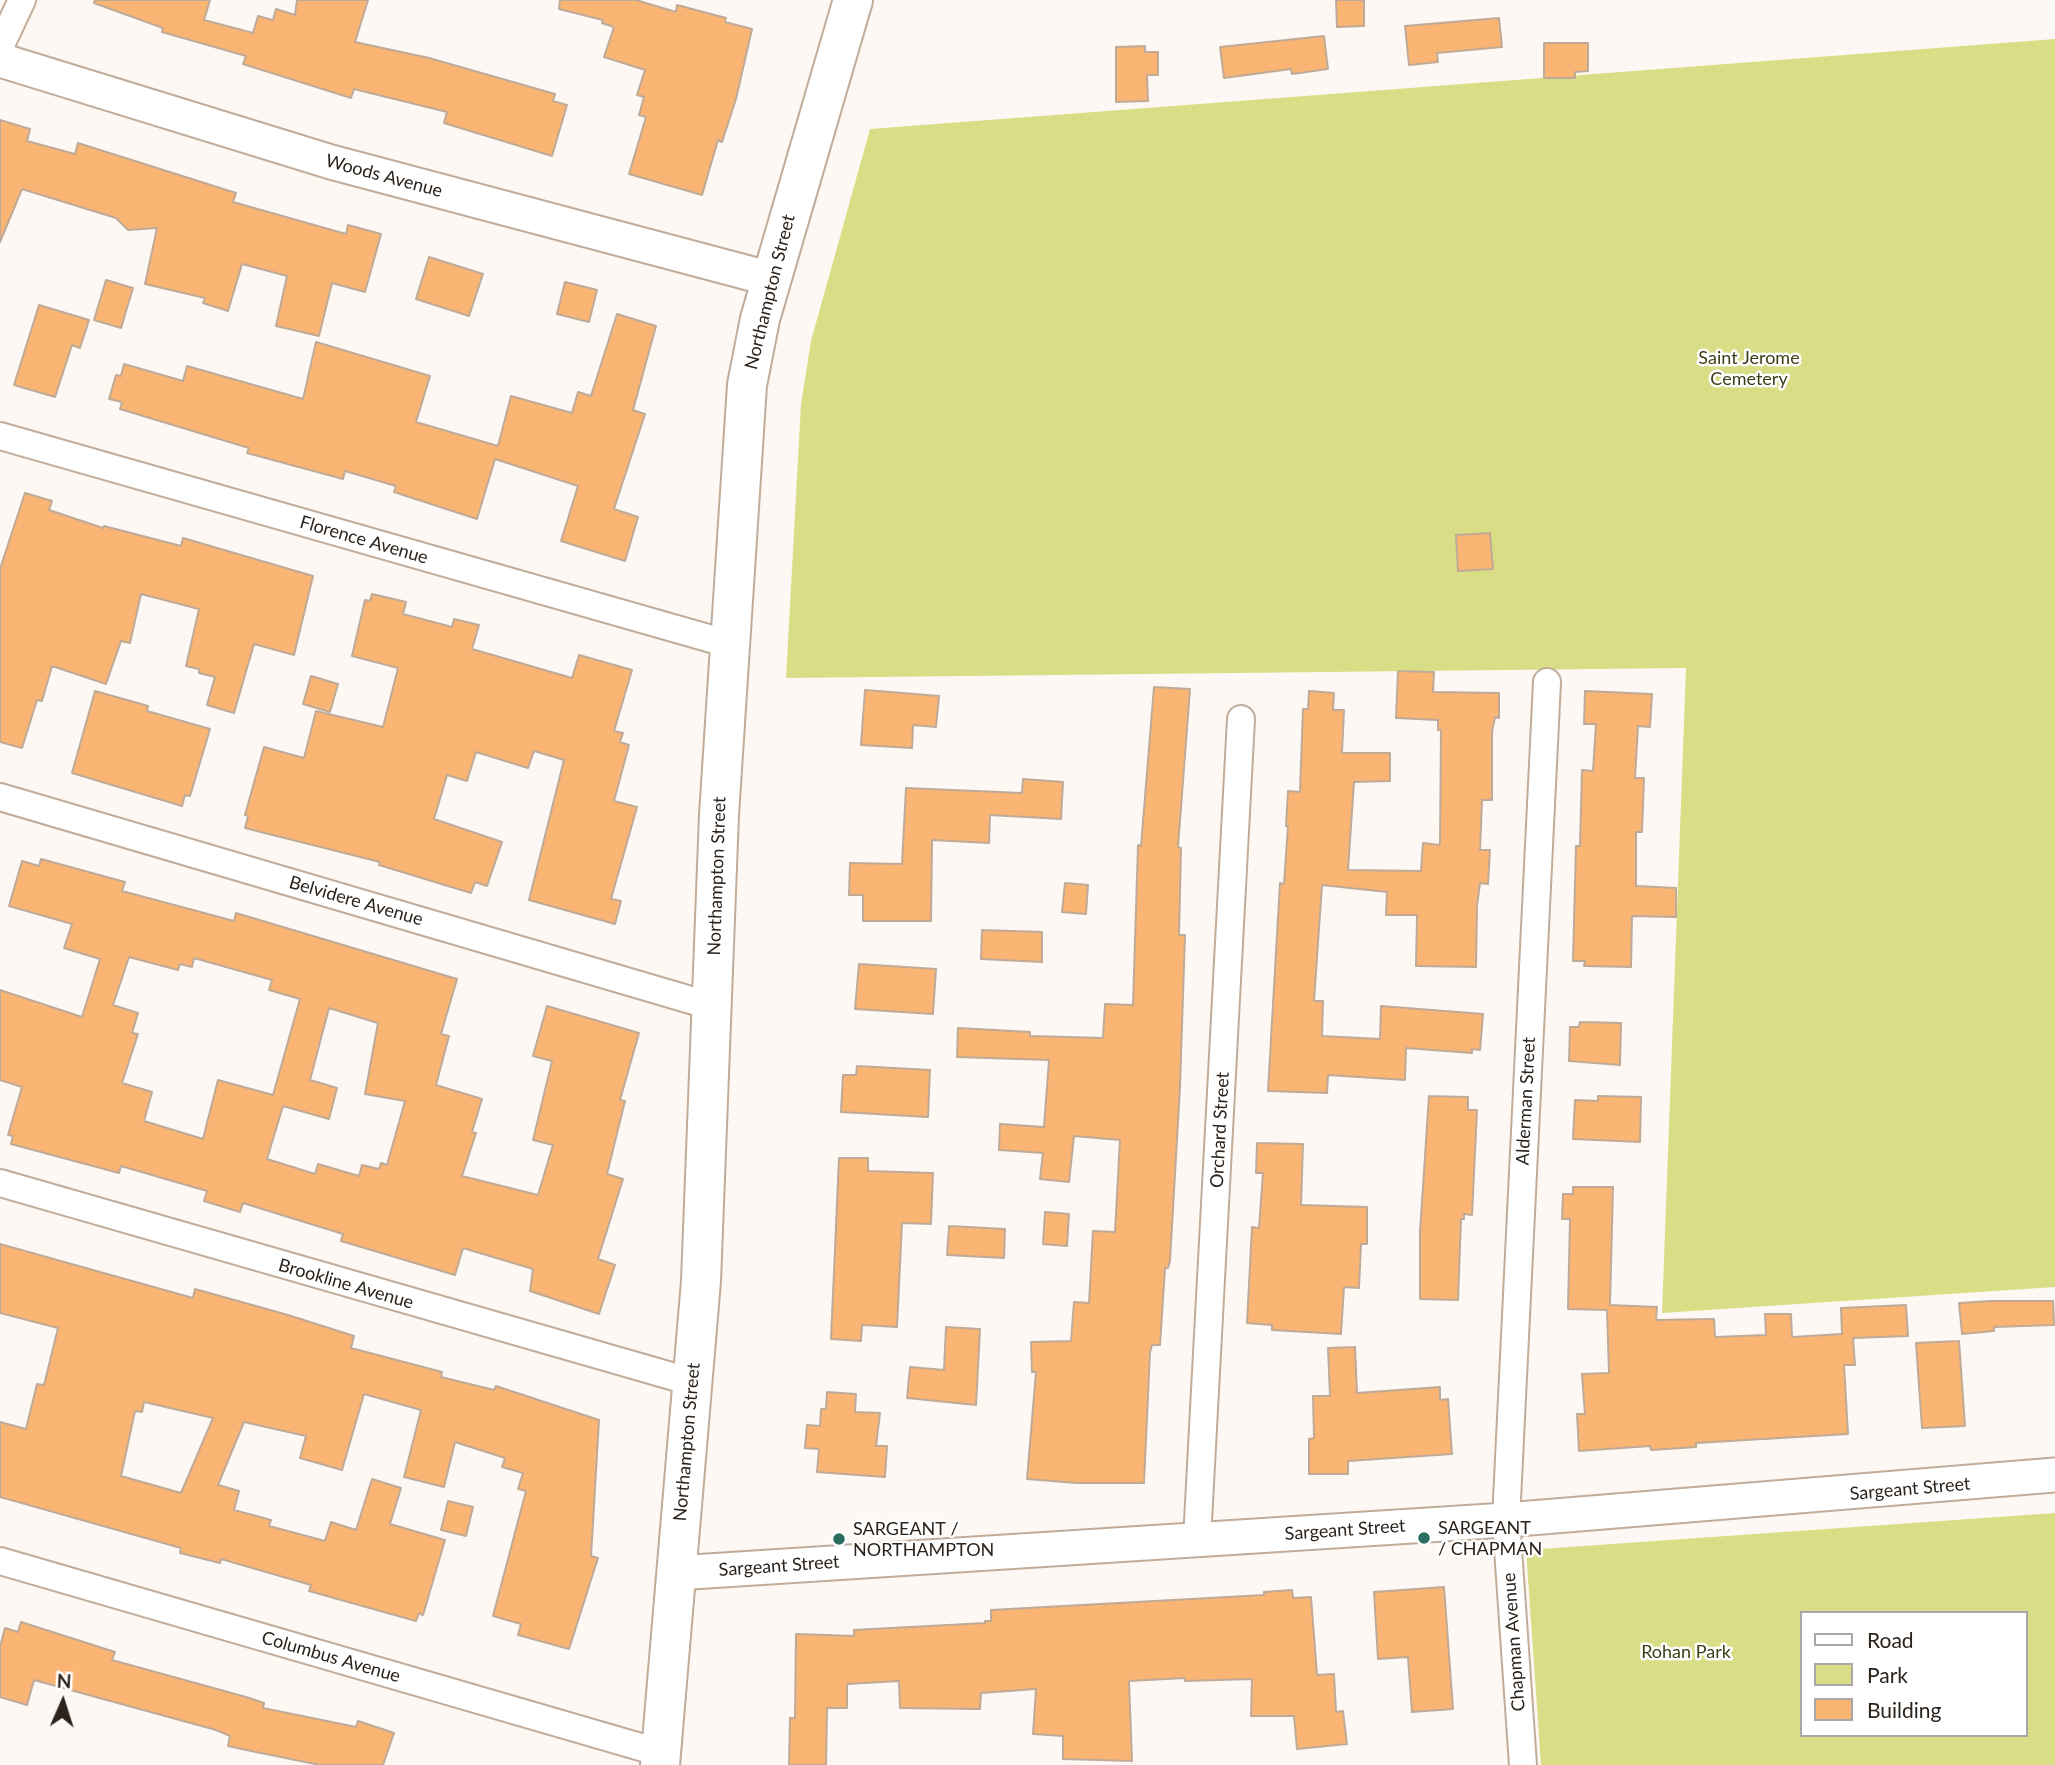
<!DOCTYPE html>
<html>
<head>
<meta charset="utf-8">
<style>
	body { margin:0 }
	#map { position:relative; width:2055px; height:1765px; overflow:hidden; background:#fdf8f4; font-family:Lato,sans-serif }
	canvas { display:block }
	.legend { position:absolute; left:1800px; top:1611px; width:228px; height:126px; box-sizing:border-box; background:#fff; border:2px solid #aaa7a4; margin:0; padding:9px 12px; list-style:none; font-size:21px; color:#2b231c }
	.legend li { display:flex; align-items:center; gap:14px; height:35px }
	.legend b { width:35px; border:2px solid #aaa7a4 }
	.north { position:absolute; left:28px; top:1667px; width:70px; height:70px; -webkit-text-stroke:5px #fff; paint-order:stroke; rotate:3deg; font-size:19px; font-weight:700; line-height:28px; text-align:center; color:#2b231c }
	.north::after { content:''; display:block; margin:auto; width:24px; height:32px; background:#2b231c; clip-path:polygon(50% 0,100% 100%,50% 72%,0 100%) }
</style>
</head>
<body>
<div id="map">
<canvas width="2055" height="1765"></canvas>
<ul class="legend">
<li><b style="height:9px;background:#fff"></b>Road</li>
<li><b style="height:19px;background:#d9de86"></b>Park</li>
<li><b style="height:19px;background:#fab575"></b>Building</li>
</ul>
<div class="north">N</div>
</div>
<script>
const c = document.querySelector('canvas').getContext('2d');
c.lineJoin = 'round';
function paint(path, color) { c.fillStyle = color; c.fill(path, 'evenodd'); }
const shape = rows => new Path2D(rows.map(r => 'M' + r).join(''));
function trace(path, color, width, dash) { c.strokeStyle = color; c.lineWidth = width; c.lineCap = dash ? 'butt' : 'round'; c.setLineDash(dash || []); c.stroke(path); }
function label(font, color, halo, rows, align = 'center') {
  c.font = font + ' Lato,sans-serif'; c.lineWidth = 5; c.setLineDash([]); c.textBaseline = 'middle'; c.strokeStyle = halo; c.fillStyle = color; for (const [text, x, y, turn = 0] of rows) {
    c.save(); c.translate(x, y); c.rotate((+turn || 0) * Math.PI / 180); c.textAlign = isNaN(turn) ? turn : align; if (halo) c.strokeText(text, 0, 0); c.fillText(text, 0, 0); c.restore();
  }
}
const green = shape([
	[2055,39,2055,1287,1662,1313,1686,668,786,678,801,404,811,341,870,129],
	[2055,1513,2055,1765,1541,1765,1526,1550],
	[1801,1613,2025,1613,2025,1735,1801,1735]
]);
const building = shape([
	[95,0,210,0,204,20,253,33,258,16,273,20,276,9,295,15,297,0,368,0,355,42,429,58,555,94,553,101,567,105,552,156,444,123,447,112,354,89,351,98,243,64,246,56,162,32,163,28,94,3,95,0],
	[560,0,636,0,676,12,677,5,726,18,725,22,752,29,736,99,722,142,718,140,702,195,629,174,646,117,639,115,644,97,637,95,645,70,604,57,614,27,602,23,603,20,559,9,560,0],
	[1336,0,1364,0,1364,26,1337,27,1336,0],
	[1499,18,1502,47,1437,53,1438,62,1409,65,1405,26,1499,18],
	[1324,36,1328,69,1292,74,1291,69,1224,78,1220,47,1324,36],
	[1544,43,1588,43,1588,71,1575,72,1575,78,1544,78,1544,43],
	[1145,46,1145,52,1158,52,1158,75,1147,75,1148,101,1116,102,1116,47,1145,46],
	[0,120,30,129,27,141,75,154,78,143,236,193,233,202,346,234,348,225,381,234,365,292,332,283,319,336,276,326,287,276,242,264,228,311,203,303,205,298,145,284,157,228,128,230,116,218,22,189,0,242,0,120],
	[429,257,483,274,469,316,416,299,429,257],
	[106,280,133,288,121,328,94,320,106,280],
	[565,282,597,290,589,322,557,314,565,282],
	[39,305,89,320,80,348,72,345,55,397,14,385,39,305],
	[617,314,656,326,633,410,645,414,614,509,638,517,625,561,561,541,578,486,495,459,477,519,394,492,396,486,345,471,343,479,247,453,249,448,120,409,122,402,109,399,116,375,121,376,124,364,183,381,187,366,303,399,316,342,430,376,416,422,498,446,511,396,572,413,578,392,591,396,617,314],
	[25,493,52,501,49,510,103,528,104,526,181,546,183,538,313,576,294,655,254,644,234,713,207,705,215,677,199,673,199,669,186,666,199,609,141,594,130,643,121,641,106,684,52,666,42,701,37,700,22,748,0,742,0,569,25,493],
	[1490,533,1493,569,1458,571,1456,535,1490,533],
	[372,594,406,602,403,614,452,627,454,619,479,625,472,649,572,678,579,655,632,670,614,731,623,733,620,742,629,745,614,801,637,807,611,899,621,901,615,924,529,900,564,760,534,751,528,768,476,752,467,781,447,775,434,819,502,842,487,886,475,882,471,893,379,865,380,862,245,828,248,816,245,815,264,747,304,758,316,711,383,727,398,668,352,656,365,600,370,601,372,594],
	[1398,671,1434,672,1433,692,1499,693,1499,718,1495,717,1492,732,1492,800,1482,800,1480,850,1490,850,1488,884,1480,883,1477,906,1476,967,1416,966,1417,915,1386,915,1387,892,1322,885,1314,1001,1323,1001,1322,1036,1380,1039,1381,1006,1483,1014,1480,1050,1472,1049,1472,1053,1406,1048,1405,1080,1328,1075,1327,1093,1268,1091,1280,883,1284,884,1288,826,1286,826,1288,791,1300,792,1303,709,1308,709,1309,691,1334,693,1333,710,1344,710,1342,753,1390,753,1390,781,1354,782,1348,870,1421,871,1423,843,1440,845,1441,730,1438,730,1438,720,1396,718,1398,671],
	[311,676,338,684,330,712,303,704,311,676],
	[1154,687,1190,689,1178,847,1181,848,1179,935,1185,935,1180,1087,1170,1261,1168,1268,1165,1268,1160,1345,1152,1345,1150,1352,1144,1483,1077,1483,1027,1479,1036,1372,1032,1372,1031,1342,1071,1341,1074,1302,1089,1303,1093,1231,1115,1232,1120,1140,1074,1136,1069,1182,1040,1179,1043,1153,999,1150,1000,1124,1044,1127,1049,1060,957,1057,958,1028,1030,1032,1030,1036,1103,1038,1105,1004,1133,1005,1138,845,1141,846,1154,687],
	[865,690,939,696,936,727,913,725,912,748,861,745,865,690],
	[95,691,148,706,147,711,210,729,190,796,185,795,182,806,72,773,95,691],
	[1585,691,1652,694,1650,727,1638,726,1635,778,1644,778,1642,832,1636,832,1636,886,1676,888,1676,917,1632,916,1631,967,1584,966,1585,961,1573,961,1576,846,1580,846,1582,770,1593,771,1596,724,1584,724,1585,691],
	[1023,779,1063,782,1061,819,990,815,989,843,932,840,931,921,863,921,863,895,849,895,850,863,902,864,906,788,1022,793,1023,779],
	[41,859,125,882,122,891,234,921,236,913,457,979,441,1034,449,1036,436,1085,482,1099,472,1132,476,1133,462,1176,538,1195,553,1145,533,1140,552,1061,533,1056,547,1006,639,1033,620,1100,625,1101,607,1174,623,1179,598,1259,615,1265,599,1314,530,1291,533,1269,463,1248,455,1275,341,1241,343,1234,243,1203,240,1212,204,1201,207,1191,121,1166,119,1173,11,1144,13,1136,8,1135,22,1087,0,1080,0,990,82,1017,100,959,64,948,72,924,9,906,22,861,39,866,41,859],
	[129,957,178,970,180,964,192,967,194,958,272,980,269,990,300,999,273,1095,218,1080,203,1139,144,1121,152,1092,122,1083,138,1034,132,1033,138,1013,113,1005,129,957],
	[329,1008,378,1023,365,1094,405,1101,387,1165,381,1163,379,1169,362,1165,359,1176,318,1164,315,1174,267,1159,283,1106,329,1119,337,1088,310,1080,329,1008],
	[1065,883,1088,885,1086,914,1062,912,1065,883],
	[982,930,1042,932,1042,962,981,959,982,930],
	[859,964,936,969,933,1014,855,1009,859,964],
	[1580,1022,1621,1023,1620,1065,1569,1061,1570,1027,1579,1027,1580,1022],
	[857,1066,930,1070,928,1117,841,1112,843,1075,856,1075,857,1066],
	[1429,1096,1468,1097,1468,1110,1477,1110,1472,1215,1464,1214,1464,1219,1461,1219,1458,1300,1420,1299,1420,1232,1429,1096],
	[1598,1096,1641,1097,1640,1142,1573,1139,1575,1100,1598,1101,1598,1096],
	[1257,1143,1303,1144,1301,1205,1367,1207,1367,1244,1361,1244,1359,1288,1344,1287,1341,1334,1272,1330,1272,1325,1247,1323,1252,1227,1259,1228,1263,1173,1256,1173,1257,1143],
	[839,1158,868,1158,868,1171,933,1173,931,1224,902,1223,897,1327,862,1325,861,1341,831,1339,839,1158],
	[1573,1187,1613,1187,1610,1305,1657,1307,1656,1320,1714,1319,1715,1337,1766,1335,1765,1314,1791,1314,1792,1337,1842,1334,1841,1308,1906,1305,1908,1336,1853,1338,1855,1365,1844,1365,1848,1434,1696,1443,1696,1447,1651,1450,1650,1446,1579,1451,1577,1414,1585,1414,1582,1374,1609,1373,1607,1310,1568,1309,1570,1219,1562,1219,1563,1194,1573,1194,1573,1187],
	[1045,1212,1069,1214,1067,1246,1043,1244,1045,1212],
	[949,1226,1005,1229,1004,1258,947,1255,949,1226],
	[0,1244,193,1298,195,1289,288,1315,354,1336,351,1348,442,1372,441,1377,494,1390,496,1386,599,1420,591,1556,598,1558,569,1649,518,1635,521,1624,493,1616,526,1491,518,1489,523,1473,502,1467,505,1458,455,1442,444,1487,404,1477,421,1410,364,1394,342,1470,300,1458,306,1436,244,1422,218,1485,239,1491,234,1510,271,1520,269,1526,325,1541,331,1522,356,1530,372,1479,401,1488,390,1524,445,1540,423,1615,419,1613,416,1621,309,1591,311,1585,221,1559,220,1563,180,1553,181,1548,0,1497,0,1422,26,1429,37,1384,44,1385,58,1328,0,1313,0,1244],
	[144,1402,213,1418,181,1493,121,1476,135,1411,142,1412,144,1402],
	[1992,1301,2053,1301,2054,1325,1994,1327,1994,1331,1962,1334,1959,1303,1992,1301],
	[946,1327,980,1329,976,1405,907,1398,910,1367,944,1370,946,1327],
	[1959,1341,1965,1426,1922,1428,1916,1343,1959,1341],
	[1355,1347,1357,1393,1440,1387,1440,1400,1448,1399,1452,1454,1348,1461,1348,1474,1309,1474,1309,1439,1314,1438,1313,1396,1330,1396,1328,1348,1355,1347],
	[827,1392,856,1394,855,1412,880,1413,876,1446,887,1446,885,1477,817,1472,819,1449,805,1448,807,1425,820,1426,821,1409,826,1409,827,1392],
	[448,1501,473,1507,466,1536,441,1530,448,1501],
	[1444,1587,1453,1709,1412,1712,1408,1657,1378,1659,1374,1592,1444,1587],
	[1292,1590,1293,1598,1311,1597,1317,1675,1334,1674,1336,1712,1343,1711,1347,1744,1297,1749,1294,1716,1251,1716,1252,1679,1185,1681,1185,1678,1129,1681,1132,1761,1063,1759,1063,1736,1033,1734,1036,1689,981,1693,980,1709,900,1708,899,1681,847,1684,847,1708,827,1708,826,1765,789,1765,790,1718,795,1718,796,1634,854,1636,854,1630,985,1623,985,1621,991,1621,991,1610,1264,1595,1264,1592,1292,1590],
	[21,1622,115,1652,112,1660,246,1697,264,1703,263,1708,356,1727,358,1721,394,1733,383,1765,320,1765,251,1751,228,1746,230,1736,216,1730,34,1680,27,1705,0,1697,0,1647,5,1628,18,1632,21,1622]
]);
const minor = shape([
	[0,47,22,0],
	[0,436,729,644],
	[0,797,711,1006],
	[0,1183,692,1382],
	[1197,1540,1241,719],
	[0,1561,661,1753],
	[1523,1765,1506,1520,1547,682]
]);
const tertiary = shape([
	[0,60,331,162,771,279],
	[676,1573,1506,1520,2055,1475]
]);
const primary = shape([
	[660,1765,701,1281,719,815,747,385,760,319,853,0]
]);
const markers = [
	[1424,1538,7,"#2b6e5f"],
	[839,1539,7,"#2b6e5f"]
];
const streetNames = [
	["Woods Avenue",384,176,15],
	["Northampton Street",770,292,-76],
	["Florence Avenue",364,540,16],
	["Northampton Street",717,876,-88],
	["Belvidere Avenue",356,901,16],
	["Alderman Street",1526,1101,-87],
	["Orchard Street",1220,1130,-87],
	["Brookline Avenue",346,1284,16],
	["Northampton Street",687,1442,-85],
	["Sargeant Street",1910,1489,-5],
	["Sargeant Street",1345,1530,-4],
	["Sargeant Street",779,1566,-4],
	["Chapman Avenue",1514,1642,-94],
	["Columbus Avenue",331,1657,16]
];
const parkNames = [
	["Saint Jerome",1749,358],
	["Cemetery",1749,379],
	["Rohan Park",1686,1652]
];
const poiNames = [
	["SARGEANT",1438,1528],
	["/ CHAPMAN",1438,1549],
	["SARGEANT /",853,1529],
	["NORTHAMPTON",853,1550]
];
paint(green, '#d9de86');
paint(building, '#fab575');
trace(building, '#bfaa98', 2);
trace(minor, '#c1ac9a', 30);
trace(tertiary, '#c1ac9a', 37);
trace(primary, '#c1ac9a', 42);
trace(minor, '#fff', 26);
trace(tertiary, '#fff', 33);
trace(primary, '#fff', 38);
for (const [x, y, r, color] of markers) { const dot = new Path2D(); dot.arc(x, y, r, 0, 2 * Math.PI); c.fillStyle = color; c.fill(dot); trace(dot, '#fff', 2.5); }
label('18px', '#2b231c', '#fff', streetNames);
label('18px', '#3d3e18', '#fff', parkNames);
label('18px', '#2b231c', '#fff', poiNames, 'left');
</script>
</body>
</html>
